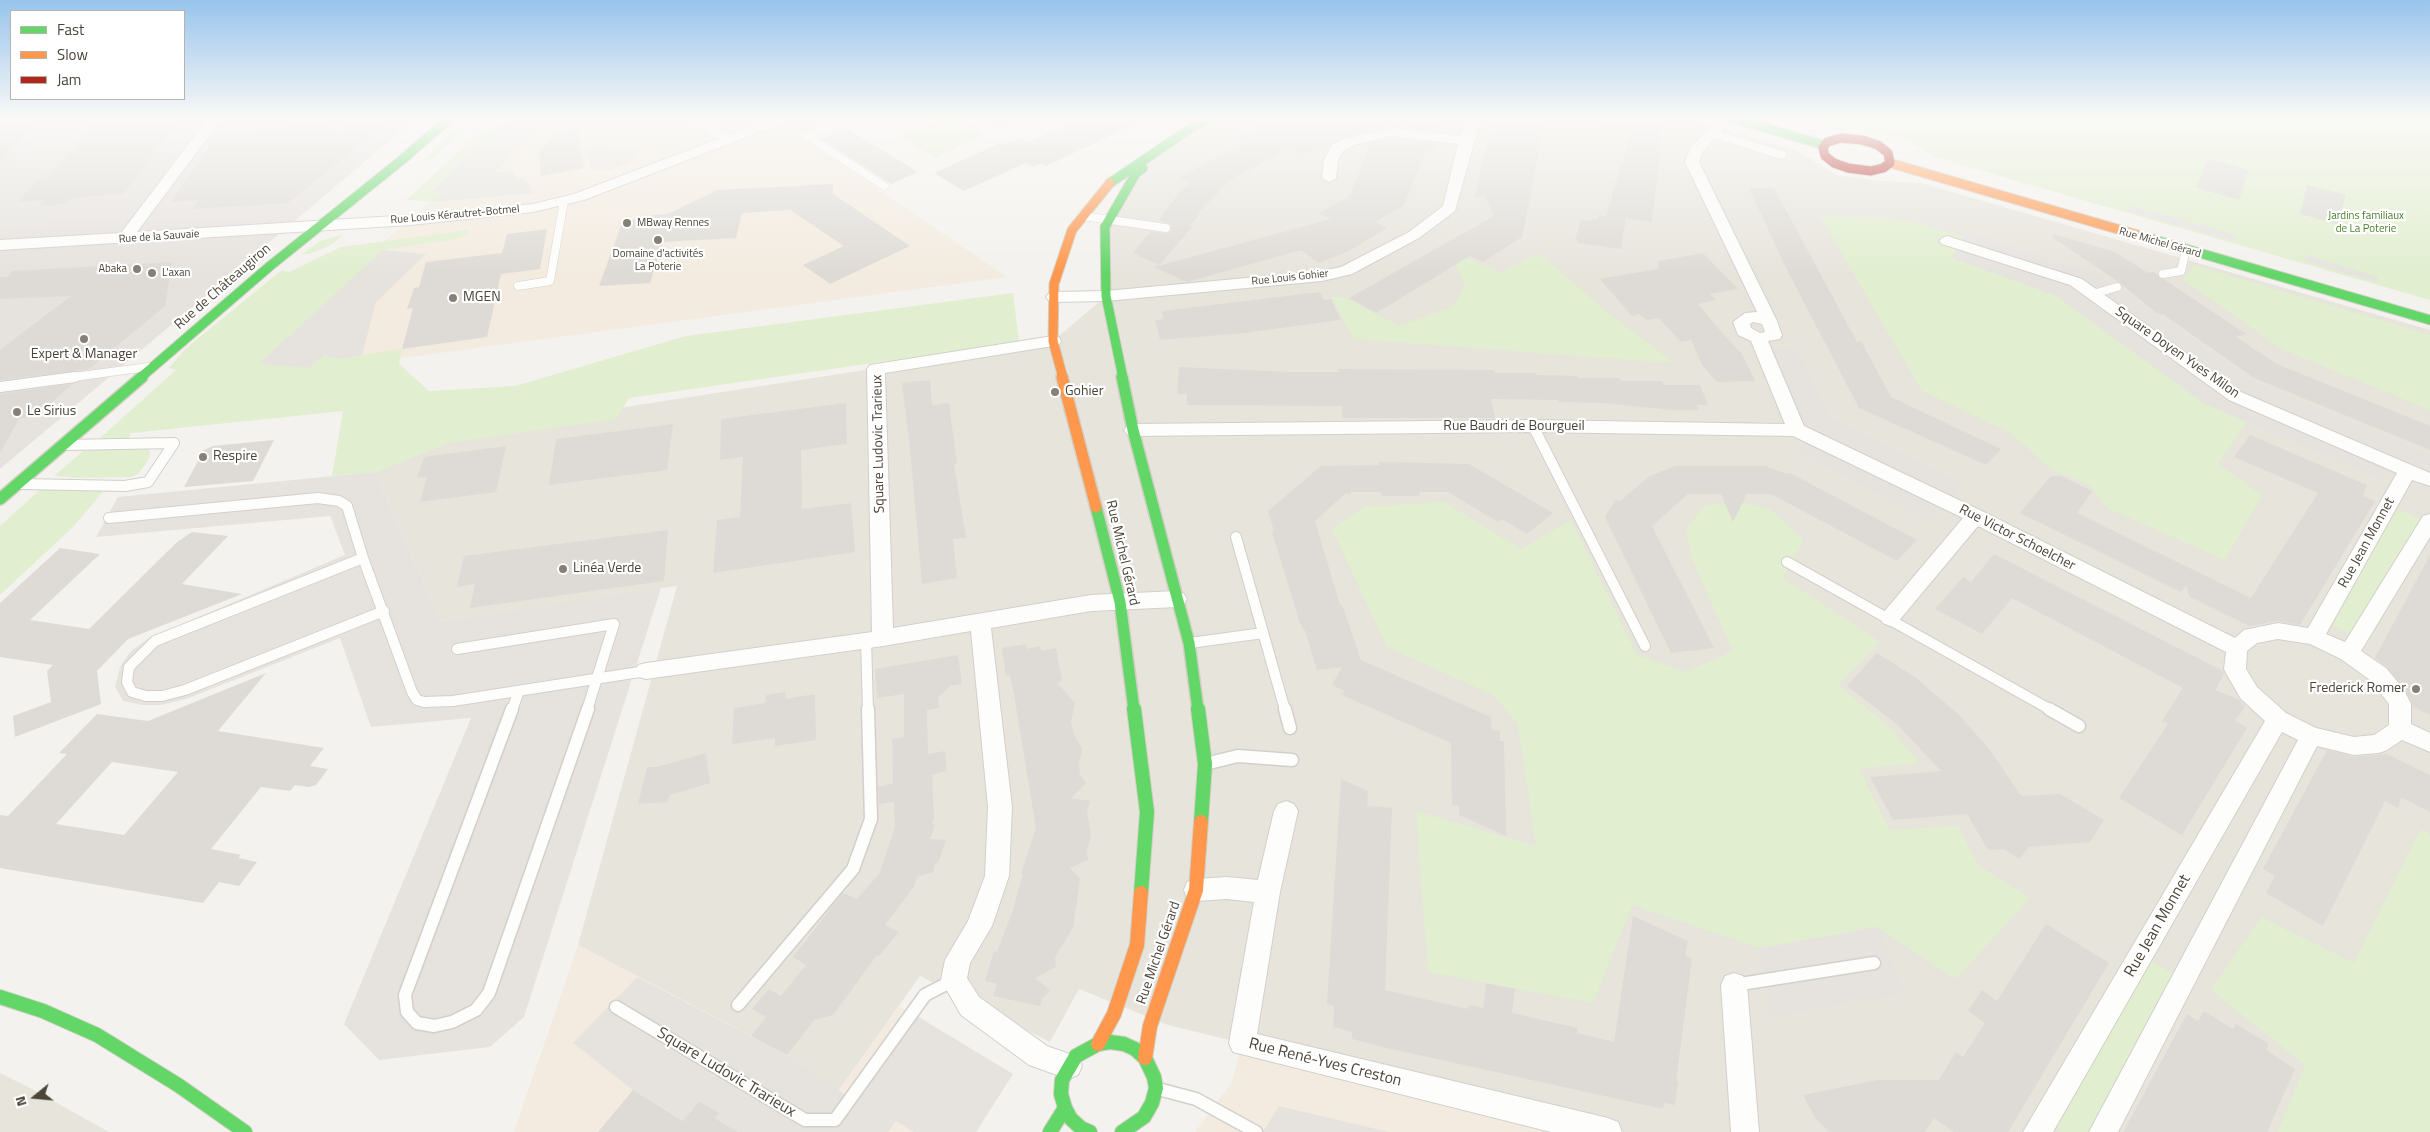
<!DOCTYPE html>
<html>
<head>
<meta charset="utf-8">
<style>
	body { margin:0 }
	#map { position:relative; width:2430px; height:1132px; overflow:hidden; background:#f4f2ee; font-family:"Titillium Web",sans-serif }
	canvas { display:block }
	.legend { position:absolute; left:10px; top:10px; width:175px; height:90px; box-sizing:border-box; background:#fff; border:1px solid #b7b4b0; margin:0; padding:6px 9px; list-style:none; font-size:15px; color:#4b4439 }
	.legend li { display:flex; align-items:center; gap:10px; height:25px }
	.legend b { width:25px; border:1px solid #b7b4b0 }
	.north { position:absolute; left:10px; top:1072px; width:50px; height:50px; -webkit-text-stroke:4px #fff; paint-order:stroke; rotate:253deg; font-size:14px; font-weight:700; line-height:20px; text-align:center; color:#4b4439 }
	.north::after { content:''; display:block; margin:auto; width:18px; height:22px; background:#4b4439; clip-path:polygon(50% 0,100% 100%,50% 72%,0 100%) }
</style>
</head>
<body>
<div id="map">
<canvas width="2430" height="1132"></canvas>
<ul class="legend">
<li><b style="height:6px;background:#63d668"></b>Fast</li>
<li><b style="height:6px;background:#ff974d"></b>Slow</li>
<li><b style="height:6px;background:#b3261e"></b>Jam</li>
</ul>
<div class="north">N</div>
</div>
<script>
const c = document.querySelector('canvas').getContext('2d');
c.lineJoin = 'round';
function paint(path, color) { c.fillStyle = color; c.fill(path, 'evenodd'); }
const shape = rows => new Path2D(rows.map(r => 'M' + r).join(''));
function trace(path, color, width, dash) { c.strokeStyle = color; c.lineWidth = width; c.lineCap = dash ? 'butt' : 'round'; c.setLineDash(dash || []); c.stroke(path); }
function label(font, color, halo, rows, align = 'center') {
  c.font = font + ' "Titillium Web",sans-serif'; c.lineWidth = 4.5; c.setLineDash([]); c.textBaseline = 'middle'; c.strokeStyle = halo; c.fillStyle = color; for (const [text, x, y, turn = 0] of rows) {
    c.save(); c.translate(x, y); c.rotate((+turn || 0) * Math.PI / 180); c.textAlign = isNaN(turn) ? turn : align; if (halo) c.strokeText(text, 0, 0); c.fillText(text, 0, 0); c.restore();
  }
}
const residential = shape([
	[1175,117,1687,117,1798,151,1836,175,1870,180,1921,183,2430,330,2430,1132,1608,1132,1168,1025,1079,989,1050,1042,920,976,838,1091,787,1055,578,945,677,586,441,621,375,472,483,429,1053,341,1106,296,1105,227,1136,173,1194,125],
	[0,1073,34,1090,109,1132,0,1132]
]);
const commercial = shape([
	[519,117,868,117,798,135,1007,277,245,379,375,249,427,205],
	[578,945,787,1055,838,1091,899,1006,1013,1074,976,1132,514,1132],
	[1242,1043,1608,1132,1195,1132,1232,1082]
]);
const industrial = shape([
	[0,117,418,117,0,469]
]);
const green = shape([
	[948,117,965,127,983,121,987,121,978,130,984,135,934,158,901,137],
	[1786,117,2430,117,2430,300,1937,158,1904,139,1860,130,1827,128],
	[502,123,430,191,442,193,435,202,406,200,488,124],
	[466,124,473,124,431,160,423,160,455,128],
	[1820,216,1902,219,1964,237,1952,258,2055,295,2205,404,2247,422,2218,464,2262,495,2225,560,2107,508,2089,485,2049,468,2011,433,1922,391],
	[469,230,466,235,456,239,383,250,324,355,339,359,402,349,399,364,429,391,515,386,686,336,1013,293,1019,342,629,398,616,419,449,443,375,472,332,476,343,411,131,433,128,439,100,440,100,438,176,370,169,368,184,350,282,270,289,272,341,247],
	[344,234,333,244,310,254,302,254,320,241],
	[1539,253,1608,313,1672,361,1658,362,1354,339,1331,297,1344,297,1399,326,1454,306,1465,285,1453,260,1459,254,1499,273],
	[2194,265,2430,335,2430,410,2282,349,2183,280],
	[145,446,150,452,149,459,138,474,131,477,77,478,54,476,83,451],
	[107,487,72,528,0,595,0,526,41,489],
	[1444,502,1521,549,1571,520,1637,655,1686,672,1733,651,1692,559,1686,529,1705,505,1742,503,1771,510,1804,540,1783,578,1880,642,1838,685,1885,723,1920,763,1859,769,1889,830,1958,826,1979,866,2030,898,1956,979,1877,927,1760,948,1632,905,1593,1003,1428,972,1416,811,1536,846,1518,724,1493,695,1387,647,1332,529,1364,507],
	[2397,509,2430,523,2364,641,2330,624],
	[2421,829,2430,834,2430,1132,2278,1132,2305,1065,2211,990,2261,917,2354,963],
	[2142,955,2178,977,2093,1132,2063,1132,2046,1120]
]);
const parking = shape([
	[56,117,102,117,52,173,43,173,13,208,67,204,49,226,0,229,0,176],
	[238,117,282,117,278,123,232,125],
	[542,117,637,117,541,128,495,172,514,171,516,177,527,180,533,193,435,202,442,193,430,192,504,121],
	[976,117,1028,117,999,129],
	[595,147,641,150,629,162,611,170,592,170,586,154],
	[2130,205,2236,235,2234,241,2127,211],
	[1967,232,2098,274,2254,381,2430,455,2430,481,2391,467,2382,480,2205,404,2055,295,1952,258],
	[383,250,426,254,376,302,362,355,339,359,324,355,309,368,259,364],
	[2306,255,2378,277,2377,282,2304,261],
	[1768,349,1797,349,1829,417,1962,483,1931,522,1801,453,1804,428],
	[375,472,441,621,661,588,524,1017,490,1047,379,1060,344,1024,471,718,371,727,340,638,186,699,161,705,142,705,123,701,115,687,120,667,131,651,149,638,345,555,330,516,96,537,118,497],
	[1877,927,1904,993,1769,1017,1760,949],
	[637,977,787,1055,850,1098,917,1016,1013,1074,976,1132,914,1132,896,1121,888,1132,712,1132,714,1118,718,1113,699,1101,689,1113,689,1124,633,1090,573,1043],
	[1279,1106,1389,1132,1263,1132]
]);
const building = shape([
	[0,117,42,117,0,162],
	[101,117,183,117,123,194,72,198,67,204,40,206,45,200,18,202,38,179,47,179],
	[1084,117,1150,117,1046,166,1041,164,1033,167,1026,163,964,191,934,173,1002,142,1006,144,1020,138,1028,142],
	[1298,117,1444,117,1439,132,1392,126,1344,137,1329,146,1299,155,1290,148,1230,180,1197,214,1200,214,1189,226,1193,226,1159,265,1133,253,1151,231,1166,234,1171,231,1170,224,1159,220,1179,193,1192,182,1179,178,1244,143,1236,139,1259,127],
	[1493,117,1546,117,1522,237,1483,262,1470,256,1376,313,1349,298,1494,216,1484,195,1474,199],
	[1584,117,1661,117,1659,158,1652,222,1626,218,1621,249,1577,243,1577,240,1575,240,1581,220,1591,221,1592,218,1598,219,1599,215,1606,216,1621,165,1624,165,1627,135,1583,123],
	[348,124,384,126,288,203,192,209,199,200,171,202,219,133,321,125,341,132],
	[565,127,577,128,584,168,541,176,539,150],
	[846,128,918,172,891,184,821,139],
	[1392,138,1436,143,1433,152,1426,151,1404,205,1375,222,1387,228,1349,251,1319,263,1301,250,1187,282,1154,267,1331,219,1319,213,1350,196,1371,143],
	[2208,159,2249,170,2239,200,2196,188],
	[833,184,833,194,910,246,830,284,803,265,844,246,790,210,742,213,736,238,663,242,650,283,599,286,621,226,640,216,668,214,717,190],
	[2307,185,2346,195,2337,224,2300,214],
	[1749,188,1774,188,1857,342,1861,341,1891,397,2001,449,1986,465,1859,408,1785,266],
	[547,229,540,269,501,274,487,337,402,349,413,308,407,309,414,288,419,287,426,262,502,253,507,234],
	[2054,234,2115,252,2148,273,2153,272,2246,334,2236,337,2277,364,2430,426,2430,450,2254,378,2164,315,2158,314,2120,283,2052,237],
	[1703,253,1738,289,1710,294,1716,300,1698,304,1724,335,1742,354,1755,381,1717,382,1702,365,1691,340,1681,342,1659,318,1647,320,1639,314,1632,316,1600,279,1658,269,1659,261],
	[172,262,165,306,89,369,0,380,0,350,71,296,0,299,0,277,8,277,13,271],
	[1320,292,1324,300,1331,299,1341,320,1244,333,1160,340,1155,320,1164,319,1162,311],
	[1179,367,1288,372,1339,372,1339,369,1494,370,1495,373,1536,373,1536,375,1577,376,1578,378,1620,378,1621,381,1662,381,1664,385,1700,385,1708,405,1697,405,1699,410,1673,410,1602,403,1559,402,1558,400,1491,399,1495,418,1343,418,1342,406,1187,405,1187,394,1177,394],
	[930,380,932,405,949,403,957,464,954,464,966,538,953,539,957,578,922,584,910,448,902,383],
	[73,384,35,416,19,419,0,453,0,394],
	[846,403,847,444,801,450,802,509,851,503,855,552,713,573,717,520,740,517,743,457,720,460,721,419],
	[673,424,667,470,549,485,556,439],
	[2250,435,2367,485,2363,496,2375,501,2300,625,2278,621,2249,626,2189,596,2186,585,2181,592,2020,513,2051,476,2061,476,2092,491,2077,513,2251,598,2318,493,2234,457],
	[274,440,253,481,184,487,204,450,213,446],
	[506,446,496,492,420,502,427,477,417,478,424,457],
	[1379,462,1469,464,1553,513,1527,534,1502,519,1498,522,1448,492,1419,492,1420,496,1382,496,1381,492,1351,492,1349,495,1346,493,1315,521,1340,605,1342,605,1361,660,1491,717,1492,730,1500,731,1500,741,1504,741,1506,836,1459,815,1459,806,1452,805,1451,743,1342,695,1345,691,1332,685,1342,667,1317,670,1305,631,1300,623,1272,532,1274,531,1268,511,1321,466,1379,465],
	[1675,466,1765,466,1787,474,1790,473,1917,540,1897,561,1771,494,1747,494,1733,522,1721,494,1688,494,1652,526,1714,648,1671,653,1605,517,1616,499,1620,501,1650,476],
	[668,530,664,581,470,608,475,584,457,587,464,556],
	[192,532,228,536,182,584,242,594,128,639,97,671,101,704,15,737,13,716,51,702,47,671,53,665,0,657,0,603,60,548,100,554,30,620,89,629,176,543],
	[1994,554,2223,671,2224,674,2215,690,2238,699,2245,707,2235,721,2247,728,2182,835,2119,798,2168,724,2162,721,2183,688,2012,598,1982,634,1935,609,1963,577,1971,582],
	[2430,555,2430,715,2413,707,2404,687,2387,667,2375,658],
	[1026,644,1027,649,1040,646,1041,651,1056,648,1062,681,1057,683,1075,703,1071,722,1074,735,1082,749,1079,765,1080,774,1086,783,1071,798,1090,801,1087,811,1091,836,1087,851,1088,860,1070,868,1080,879,1073,928,1058,952,1055,958,1056,967,1035,978,1050,990,1042,999,1040,1006,993,996,997,984,985,981,994,951,997,952,1013,910,1023,874,1021,874,1036,828,1014,695,1010,675,1006,676,1002,648],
	[1877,653,1915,677,1959,715,1990,750,2021,796,2060,794,2104,820,2090,842,2029,847,2019,859,2004,849,1988,850,1967,814,1893,820,1870,777,1941,771,1898,725,1847,686],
	[958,655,962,684,950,686,938,697,939,708,927,710,928,754,945,751,946,762,946,771,932,775,934,818,932,824,935,825,930,839,946,840,938,863,935,863,933,872,917,877,915,885,885,925,899,932,879,956,877,955,833,1015,814,1020,787,1055,751,1036,766,1017,752,1009,769,989,781,996,806,965,793,957,843,893,857,899,879,874,895,828,894,802,879,804,878,787,893,783,892,739,904,737,904,694,877,698,875,669],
	[266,673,218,731,324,748,310,766,328,769,316,785,309,787,295,785,290,791,261,787,211,849,241,855,238,858,257,862,239,886,219,882,203,903,0,868,0,815,8,816,67,754,59,753,97,714,148,721],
	[112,762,178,772,124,835,56,824],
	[786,692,785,699,815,694,816,740,775,746,775,738,732,744,734,708,765,703,766,695],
	[2327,750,2354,757,2387,754,2430,775,2430,812,2401,797,2398,808,2385,801,2323,926,2266,893,2275,876,2263,869],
	[706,753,710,783,670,795,667,802,638,804,647,767,657,767],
	[1341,779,1368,791,1367,806,1392,808,1385,990,1468,1009,1469,1005,1483,1008,1486,983,1515,989,1512,1013,1578,1028,1577,1033,1614,1042,1633,916,1688,941,1685,955,1692,959,1676,1081,1678,1082,1675,1105,1664,1103,1663,1109,1387,1048,1352,1039,1352,1032,1333,1027,1334,1006,1327,1004],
	[2046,924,2109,963,2008,1132,1954,1132,1934,1118,1925,1132,1829,1132,1816,1119,1803,1095,1877,1080,1939,1080,1956,1052,1963,1057,1985,1023,1968,1011,1982,990,1997,1001],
	[2204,1011,2233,1029,2236,1024,2269,1044,2266,1050,2295,1069,2267,1132,2123,1132,2187,1014,2198,1021],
	[633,1090,683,1121,699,1101,719,1113,714,1118,738,1132,598,1132]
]);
const laneFar2 = shape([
	[692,117,727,139],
	[852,117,807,136,884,186],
	[987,121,999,117],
	[443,124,462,121,509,120,515,117],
	[1711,133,1782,155],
	[1083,216,1166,228],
	[2163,274,2181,271,2186,250],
	[518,286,550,281,564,201],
	[2093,294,2117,287],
	[66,378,148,367]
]);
const laneFar1 = shape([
	[0,387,75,377],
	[1533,426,1645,646],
	[21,484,125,486,148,482,174,443,65,445],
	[109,518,318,498,339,501,347,506,363,558,412,692,417,700,424,702,453,701,646,671],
	[1236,537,1285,710],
	[363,558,155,641,129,667,127,682,132,692,146,696,162,696,185,690,384,611],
	[1787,562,2051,710],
	[866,639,868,710],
	[1190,643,1263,633],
	[457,649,614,624,587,710],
	[512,710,519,691]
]);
const lane = shape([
	[512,709,405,995,407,1012,417,1023,434,1026,452,1022,476,1010,489,993,588,709],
	[1285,709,1290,728],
	[2049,709,2079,726],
	[1209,763,1238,756,1292,760],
	[1734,985,1874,963],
	[738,1005,853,869,871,819,868,709],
	[616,1007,805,1120,835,1120,925,995,954,980],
	[1162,1090,1196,1099,1256,1132]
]);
const street = shape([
	[209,117,223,117,137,232,411,215,533,204,574,194,775,117,793,117,791,120,584,200,533,212,411,225,0,250,0,240,121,233,209,117],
	[1467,117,1481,117,1455,211,1419,238,1352,274,1322,281,1106,301,1054,302,1048,300,1046,297,1048,294,1054,292,1106,291,1322,271,1341,267,1409,232,1443,206,1458,144,1392,136,1354,145,1343,151,1338,160,1336,178,1329,182,1322,178,1324,160,1332,145,1344,139,1392,128,1461,136,1467,117],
	[1721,117,1735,117,1703,151,1699,162,1777,321,1782,335,1780,339,1768,341,1804,426,1982,511,2235,638,2244,630,2278,623,2308,628,2397,473,2229,400,2070,285,1942,244,1939,241,1942,238,1947,236,2082,279,2241,392,2430,473,2430,486,2412,480,2326,634,2345,642,2423,516,2430,514,2430,537,2361,651,2386,668,2403,688,2411,704,2411,724,2430,733,2430,752,2402,740,2387,750,2379,753,2354,755,2317,746,2118,1132,2089,1132,2298,740,2282,732,2053,1132,2023,1132,2265,721,2241,699,2227,675,2224,669,2226,652,1978,526,1897,623,1890,626,1883,623,1880,618,1883,613,1963,518,1793,436,1533,432,1133,436,1127,434,1124,430,1127,426,1133,424,1533,420,1785,424,1751,341,1738,335,1733,322,1745,313,1757,312,1685,162,1691,147,1721,117],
	[1753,322,1762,324,1765,332,1760,333,1751,328,1750,324,1753,322],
	[2278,639,2310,644,2341,659,2370,680,2389,704,2389,725,2374,735,2354,737,2316,728,2286,713,2257,687,2246,669,2247,651,2257,643,2278,639],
	[1053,336,1059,337,1061,341,1059,345,885,373,893,628,1091,595,1177,591,1184,594,1187,599,1184,604,1177,607,1091,611,991,628,1012,807,1009,876,992,926,970,963,967,978,979,997,1047,1046,1078,1057,1082,1066,1078,1075,1068,1079,1029,1065,961,1015,941,980,945,960,968,921,985,876,988,807,971,631,883,646,646,679,638,677,635,671,638,665,646,663,872,632,867,369,870,365,876,364,1053,336],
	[1286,801,1294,804,1298,811,1280,892,1257,1034,1608,1118,1618,1122,1622,1132,1551,1132,1233,1052,1229,1043,1254,902,1227,899,1196,901,1187,898,1184,890,1187,882,1196,879,1227,877,1258,880,1274,811,1278,804,1286,801],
	[1734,973,1743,976,1747,985,1759,1132,1731,1132,1721,985,1725,976,1734,973]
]);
const fastFar2 = shape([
	[1729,117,1824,145],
	[1110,183,1194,126,1215,117],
	[2155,240,2430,320],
	[140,378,270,266,403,159,451,117],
	[1123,378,1106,296,1105,227,1136,173,1143,168]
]);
const fastFar1 = shape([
	[1122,377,1133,430,1189,643,1198,710],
	[0,499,142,377],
	[1096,507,1120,602,1134,710]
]);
const fast = shape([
	[1134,709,1147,812,1141,893],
	[1198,709,1205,764,1201,822],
	[0,997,43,1011,97,1035,178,1085,245,1132],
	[1050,1132,1065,1108],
	[1090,1132,1081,1128,1071,1119,1065,1108,1061,1094,1062,1080,1076,1056,1098,1044,1110,1042,1124,1044,1135,1049,1145,1058,1154,1077,1156,1088,1152,1103,1144,1117,1122,1132]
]);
const slowFar2 = shape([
	[1890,163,2155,240],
	[1063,378,1053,341,1054,284,1072,230,1110,183]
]);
const slowFar1 = shape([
	[1062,377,1096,507]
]);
const slow = shape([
	[1098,1044,1114,1014,1137,945,1141,893],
	[1145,1058,1150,1026,1196,890,1201,822]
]);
const jam = shape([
	[1841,138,1862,140,1878,145,1888,153,1890,163,1883,168,1871,171,1848,168,1834,163,1825,156,1823,148,1827,142,1841,138]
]);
const markers = [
	[627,223,5,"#868178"],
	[658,240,5,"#868178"],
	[137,269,5,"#868178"],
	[152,273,5,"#868178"],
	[453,298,5,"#868178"],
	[84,339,5,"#868178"],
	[1055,392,5,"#868178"],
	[17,412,5,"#868178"],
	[203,457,5,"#868178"],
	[563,569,5,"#868178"],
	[2416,689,5,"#868178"]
];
const farStreetnames = [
	["Rue Louis Kérautret-Botmel",455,215,-5],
	["Rue de la Sauvaie",159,237,-4],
	["Rue Michel Gérard",2160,243,16],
	["Rue Louis Gohier",1290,278,-6]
];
const farParknames = [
	["Jardins familiaux",2366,216],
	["de La Poterie",2366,229]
];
const farPoinames = [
	["MBway Rennes",637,223],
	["Domaine d'activités",658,254,"center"],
	["La Poterie",658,267,"center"],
	["Abaka",127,269,"right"],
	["L'axan",162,273]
];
const streetNames = [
	["Rue de Châteaugiron",223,287,-41],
	["Square Doyen Yves Milon",2177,353,35],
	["Rue Baudri de Bourgueil",1514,427],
	["Square Ludovic Trarieux",879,444,-91],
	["Rue Victor Schoelcher",2017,538,27],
	["Rue Jean Monnet",2367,543,-61],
	["Rue Michel Gérard",1122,553,77],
	["Rue Michel Gérard",1159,953,-71]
];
const poiNames = [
	["MGEN",463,298],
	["Expert & Manager",84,355,"center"],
	["Gohier",1065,392],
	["Le Sirius",27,412],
	["Respire",213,457],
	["Linéa Verde",573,569],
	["Frederick Romer",2406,689,"right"]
];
const nearStreetnames = [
	["Rue Jean Monnet",2158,926,-60],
	["Rue René-Yves Creston",1325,1063,14],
	["Square Ludovic Trarieux",726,1073,31]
];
paint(residential, '#e7e4dc');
paint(commercial, '#f3ebdf');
paint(industrial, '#e6e2de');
paint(green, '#e1eecf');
paint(parking, '#e6e3df');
paint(building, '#dedbd6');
trace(laneFar2, '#d2d0cb', 9);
trace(laneFar1, '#d2d0cb', 12);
trace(lane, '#d2d0cb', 15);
trace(street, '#d2d0cb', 2);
trace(fastFar2, '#d3cfc5', 11);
trace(fastFar1, '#d3cfc5', 14);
trace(fast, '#d3cfc5', 16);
trace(slowFar2, '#d3cfc5', 11);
trace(slowFar1, '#d3cfc5', 14);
trace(slow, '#d3cfc5', 16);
trace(jam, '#d3cfc5', 11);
trace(laneFar2, '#fdfdfc', 8);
trace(laneFar1, '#fdfdfc', 10);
trace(lane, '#fdfdfc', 12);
paint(street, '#fdfdfc');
trace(fastFar2, '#63d668', 9);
trace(fastFar1, '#63d668', 11);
trace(fast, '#63d668', 14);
trace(slowFar2, '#ff974d', 9);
trace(slowFar1, '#ff974d', 11);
trace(slow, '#ff974d', 14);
trace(jam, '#b3261e', 9);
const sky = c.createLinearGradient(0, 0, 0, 275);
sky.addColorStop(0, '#98c4ec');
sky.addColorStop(0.43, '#faf9f7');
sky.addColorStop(1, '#faf9f700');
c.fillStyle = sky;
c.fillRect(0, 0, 2430, 275);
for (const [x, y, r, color] of markers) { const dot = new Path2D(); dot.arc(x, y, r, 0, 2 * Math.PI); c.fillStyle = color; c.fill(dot); trace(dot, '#fff', 2); }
label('11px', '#4b4439', '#fff', farStreetnames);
label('11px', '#4a7f2a', '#fff', farParknames);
label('11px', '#4b4439', '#fff', farPoinames, 'left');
label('14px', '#4b4439', '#fff', streetNames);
label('14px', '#4b4439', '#fff', poiNames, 'left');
label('16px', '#4b4439', '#fff', nearStreetnames);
</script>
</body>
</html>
